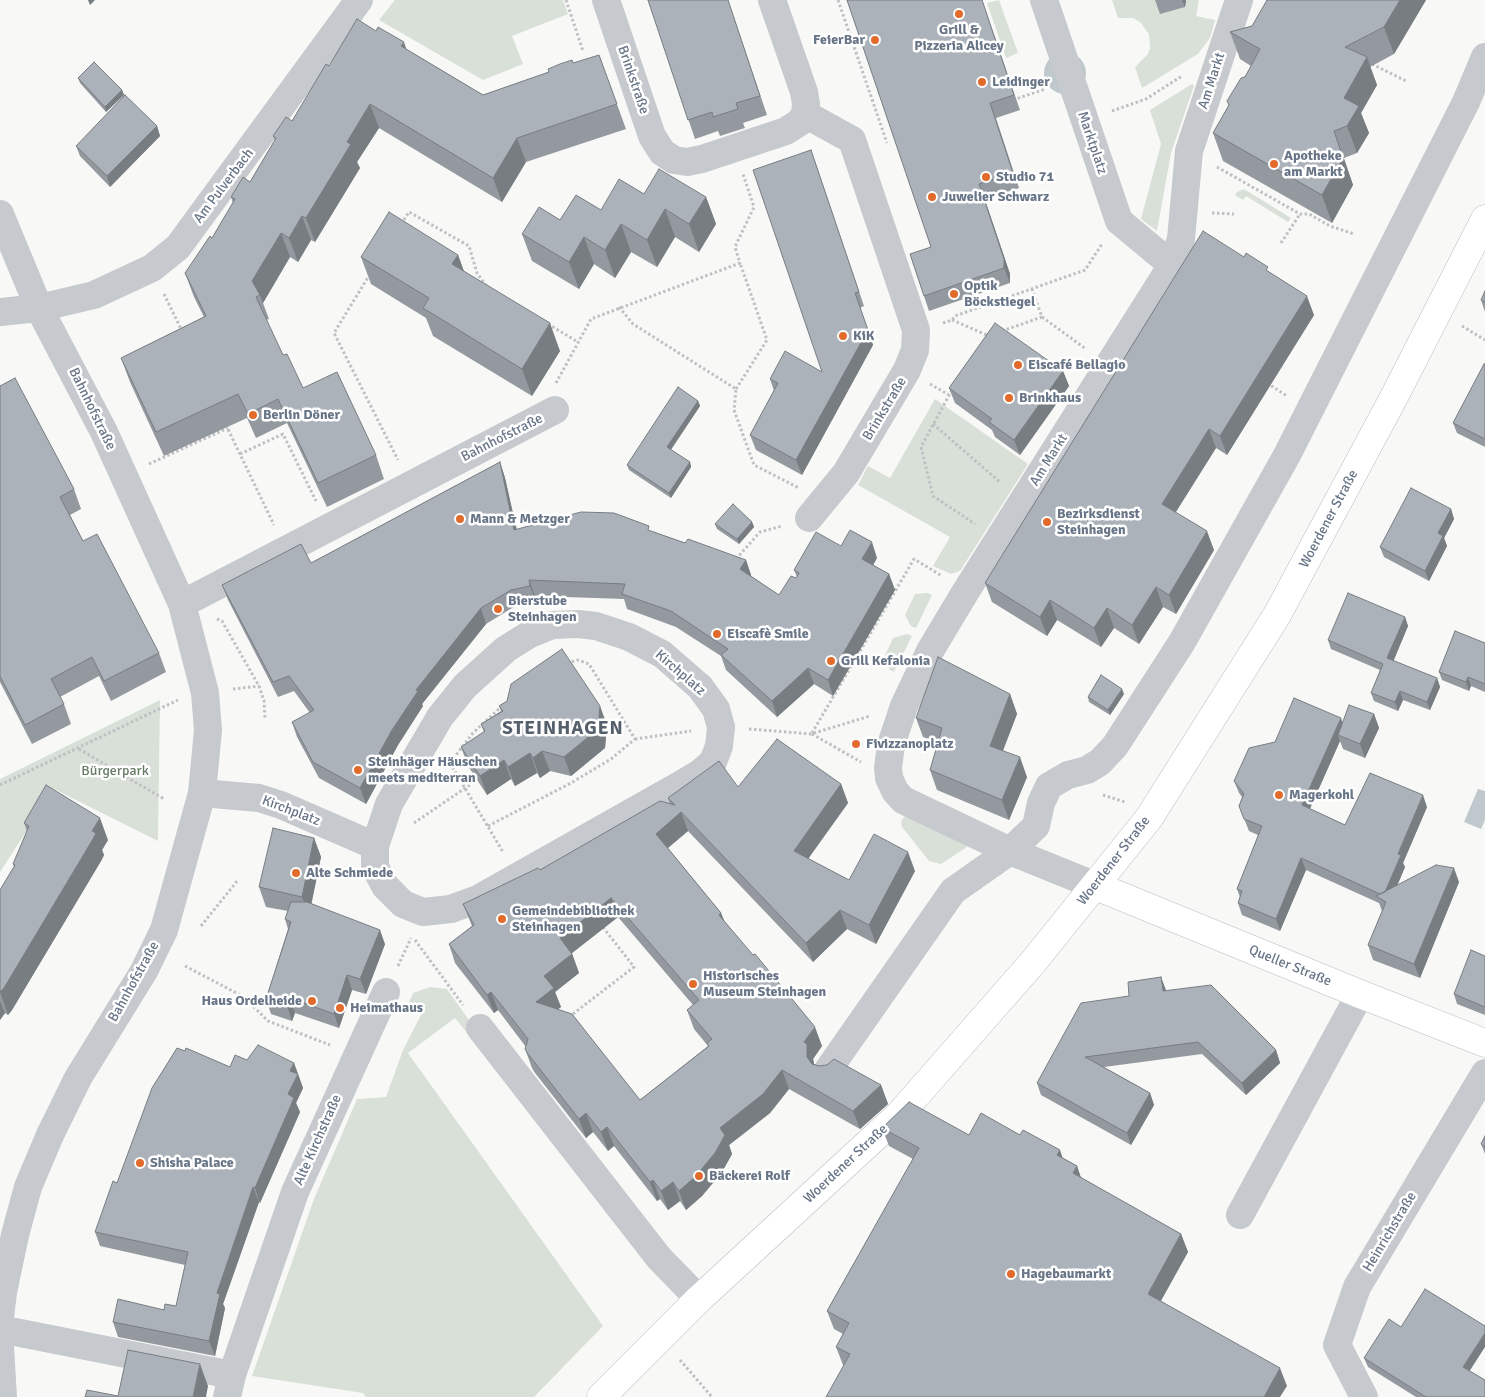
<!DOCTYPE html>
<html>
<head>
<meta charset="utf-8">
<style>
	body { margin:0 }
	canvas { display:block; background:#f8f9f6 }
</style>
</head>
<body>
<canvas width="1485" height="1397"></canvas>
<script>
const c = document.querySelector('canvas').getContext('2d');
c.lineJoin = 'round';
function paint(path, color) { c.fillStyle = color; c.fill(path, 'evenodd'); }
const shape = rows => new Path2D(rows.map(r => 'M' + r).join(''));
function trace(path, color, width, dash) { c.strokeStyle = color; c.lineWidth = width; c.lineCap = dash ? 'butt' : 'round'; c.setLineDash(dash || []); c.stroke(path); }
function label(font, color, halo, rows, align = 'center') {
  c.font = font + ' Signika,sans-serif'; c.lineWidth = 5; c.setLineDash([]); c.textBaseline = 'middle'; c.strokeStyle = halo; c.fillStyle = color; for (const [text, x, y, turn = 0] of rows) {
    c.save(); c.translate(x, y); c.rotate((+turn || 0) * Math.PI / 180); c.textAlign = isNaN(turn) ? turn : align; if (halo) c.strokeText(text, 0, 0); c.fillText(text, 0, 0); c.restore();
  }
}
const green = shape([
	[395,0,563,0,568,14,512,36,523,64,483,80,379,20],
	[999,0,1018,53,1006,58,987,3],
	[1112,0,1157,0,1185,7,1186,0,1199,0,1196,16,1215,20,1213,28,1210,38,1198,54,1142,88,1135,67,1148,54,1150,48,1149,34,1140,22,1133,18,1118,18],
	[1192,84,1194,86,1171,153,1157,231,1141,219,1161,144,1150,110],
	[1244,189,1291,218,1288,222,1246,196,1243,200,1235,195,1237,192],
	[935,399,1028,464,960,571,951,574,933,566,950,537,858,485,868,466,890,478],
	[927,593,932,595,916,628,911,626,905,615,915,594],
	[907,634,912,636,894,672,890,670,884,658,893,638],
	[160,700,158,841,54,789,0,872,0,779],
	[905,816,965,841,967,847,941,864,929,861,902,827,901,821],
	[430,987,447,989,471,1023,472,1031,468,1034,455,1018,408,1053,603,1326,534,1397,366,1397,363,1393,252,1376,314,1199,357,1099,386,1097,403,1050,423,1011,409,1002,413,993]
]);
const water = shape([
	'1044 73a21 21 0 1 1 42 0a21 21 0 1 1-42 0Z',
	[1478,789,1485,791,1485,820,1481,829,1464,822]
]);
const path = shape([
	[566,0,583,51],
	[838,0,887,143],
	[1372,64,1406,81],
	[1013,100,1045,89],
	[1112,111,1146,99,1182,76],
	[1217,167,1300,214,1309,214,1330,226,1354,234],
	[1212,213,1234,214],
	[401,224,409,212,469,246,477,273,487,287],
	[1281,243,1300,214],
	[370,274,334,333,398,460],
	[164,294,182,331],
	[619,307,633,324,736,389,734,410,754,465,799,488],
	[1042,317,1086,349],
	[952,320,989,336],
	[943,323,952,320,955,316,1085,270,1102,244],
	[548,324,578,342],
	[1462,326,1485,340],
	[1002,331,1042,317,1032,289],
	[556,383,591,319,740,263,735,247,754,207,743,174],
	[1267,383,1287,396],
	[930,384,949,395],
	[736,389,767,340,740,263],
	[952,390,921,447,933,496,975,524],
	[933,424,1001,483],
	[226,425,274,525],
	[240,454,283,434,316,501],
	[149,464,228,428],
	[736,559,760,532,782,526],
	[217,619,222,621,259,686,264,701,265,718],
	[233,689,259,686],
	[749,729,811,734,870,716],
	[812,733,914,559,942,576],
	[812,734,861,762],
	[635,739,691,731],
	[79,749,164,799],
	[448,759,450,763,473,733,502,706],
	[450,763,503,852],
	[0,785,178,700],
	[1103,795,1125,802],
	[414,823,477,780],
	[488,826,571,783,611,759,635,739,589,664,578,660,567,663],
	[201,926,238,880],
	[415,940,463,1005],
	[185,966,244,997,268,1021,330,1045],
	[398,966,411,938],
	[569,1017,634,967,602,926],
	[680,1360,712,1397]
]);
const minor = shape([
	[606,0,652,136,662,152,674,160,687,162,702,159,786,131,800,122,805,114,806,104,804,92,772,0],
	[1044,0,1119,221,1172,265],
	[805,114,852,140,916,330,915,350,907,370,846,473,809,518],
	[0,214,39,308,104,432,182,604,205,693,208,730,202,793,164,930,144,971,78,1078,50,1135,28,1187,15,1235,3,1292,0,1317],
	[0,312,39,308,94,295,152,268,178,247,359,0],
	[182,604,555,410],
	[578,624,596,626,629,637,662,654,700,687,716,709,721,727,719,746,713,762,700,773,680,785,478,899,451,909,423,912,403,904,385,886,375,867,375,846,389,804,440,717,465,686,506,649,530,634,552,625,578,624],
	[202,793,259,798,281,805,375,846],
	[1096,886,1010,851,903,800,895,791,889,778,888,768,891,745,904,706,930,651,966,591,1172,265,1181,239,1189,151,1239,0],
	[480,1028,659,1258,699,1299],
	[828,1070,953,891,1010,851,1036,826,1041,803,1049,786,1068,775,1087,770,1100,762,1115,746,1182,642,1287,455,1466,102,1485,57],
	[1240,1215,1360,994],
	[0,1329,232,1375],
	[0,1347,3,1397],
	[227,1397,232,1375,295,1192,386,992],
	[1364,1397,1337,1345,1357,1287,1485,1073]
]);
const major = shape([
	[1096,886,1360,994,1485,1043],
	[601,1397,699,1299,899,1115,1034,961,1149,818,1277,615,1393,399,1485,219]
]);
const wall = shape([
	[648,0,728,0,767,115,743,123,745,128,720,136,718,131,695,139],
	[982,0,1020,110,996,118,1019,188,985,200,1010,274,1010,283,929,311,924,296,931,247],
	[1136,0,1186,0,1185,7,1160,14,1155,0],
	[1426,0,1394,54,1370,67,1377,85,1361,113,1369,133,1357,153,1344,158,1353,185,1332,223,1223,161,1213,133,1251,66,1240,59,1230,32,1252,26],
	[406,49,483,95,599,55,626,129,526,162,502,202,379,128,357,162,360,168,315,242,311,240,298,262,290,257,263,303,269,319,266,320,283,355,303,388,376,455,384,479,327,507,287,423,256,438,247,418,164,456,130,382,121,358,204,317,194,297,185,273,212,238,233,203,231,197,250,182,275,140,273,136,292,121,329,66],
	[78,78,122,90,124,95,106,112,80,83],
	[157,126,160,136,110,187,80,156,76,146],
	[811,150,864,306,860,308,873,345,802,475,756,450,750,435,774,391,770,379,822,372],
	[644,194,706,197,716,224,699,252,675,237,657,267,631,252,615,278,594,264,579,289,532,261,522,234,560,220,601,210],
	[458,255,464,272,560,351,532,396,433,336,426,318,371,284,361,257],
	[1244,257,1270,273,1314,315,1227,455,1216,448,1175,513,1214,550,1176,614,1163,607,1139,644,1114,628,1101,647,1057,620,1047,636,992,602,985,583],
	[1485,291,1485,312,1481,300],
	[1485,364,1485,447,1457,433,1453,423],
	[1063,371,1069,386,1020,455,995,437,992,430,955,403,949,388],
	[0,386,74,489,81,509,70,515,83,541,159,653,166,672,111,701,99,676,60,697,64,704,71,724,32,744,0,682],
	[698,401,700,406,671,450,690,462,691,467,671,498,629,470,627,465],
	[500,462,505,478,517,530,651,531,685,543,746,560,751,575,751,576,779,595,797,577,794,570,841,546,877,558,873,565,889,574,895,590,833,696,814,684,777,717,726,670,721,656,676,627,627,609,624,599,535,596,536,602,517,605,486,624,422,704,423,706,398,745,366,804,319,778,297,737,292,722,310,713,294,691,278,697,228,600,222,585,311,563],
	[1451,509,1454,519,1444,538,1447,546,1429,581,1384,557,1380,547],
	[752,522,754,527,739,544,717,529,715,524],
	[1405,617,1408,626,1393,661,1437,678,1440,687,1430,710,1403,700,1398,711,1374,701,1371,693,1380,670,1331,649,1328,640],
	[1485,643,1485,692,1471,686,1469,691,1442,680,1439,672],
	[1010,694,1017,714,1003,751,1027,777,1009,820,937,790,930,770,938,743,923,737,916,718],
	[1124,694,1110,715,1089,702,1088,697],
	[499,706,607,725,605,748,571,776,550,771,540,778,537,773,515,786,511,779,487,795,468,766,461,747,484,732,481,724,501,711],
	[1374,714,1379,728,1365,758,1343,749,1340,741,1310,809,1345,825,1427,807,1403,863,1405,867,1397,885,1459,882,1420,978,1373,960,1368,945,1382,911,1379,903,1306,870,1280,931,1242,915,1238,903,1240,897,1237,889,1258,835,1249,831,1239,806,1242,797,1239,793,1234,781,1275,742,1343,722],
	[841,784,848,803,808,859,849,880,915,871,876,944,847,929,813,962,688,831,668,848,721,913,725,922,822,1046,813,1059,814,1064,881,1085,888,1104,860,1129,789,1089,770,1113,729,1145,732,1154,722,1172,702,1196,686,1210,680,1201,668,1210,660,1199,657,1201,614,1146,608,1151,593,1132,586,1138,535,1073,532,1068,525,1049,526,1047,498,1010,494,1013,455,963,449,944,472,926,463,904,540,870,670,804,668,798,738,787],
	[618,917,693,1005,687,1010,694,1029,708,1046,640,1100,557,1009,561,1007,555,992,579,973,572,953],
	[24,823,108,840,102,850,104,855,101,861,12,1010,8,1015,5,1013,0,1020,0,890,14,867,13,864,27,831],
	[314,838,321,857,311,903,385,944,366,994,352,990,339,1028,295,1013,292,1021,271,1014,266,999,288,929,285,919,288,911,266,907,259,887],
	[1485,956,1485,1015,1457,1004,1454,994],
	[1166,990,1166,991,1276,1050,1280,1063,1246,1095,1202,1054,1104,1067,1150,1093,1154,1105,1131,1145,1041,1095,1037,1083],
	[185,1051,230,1067,247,1060,294,1063,303,1088,296,1103,300,1112,260,1203,259,1202,223,1304,225,1308,215,1356,118,1337,113,1322,176,1306,185,1265,100,1246,95,1232,117,1183],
	[882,1128,969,1135,1063,1158,1077,1166,1081,1178,1181,1234,1188,1252,1161,1301,1287,1386,843,1365,836,1347,843,1334,834,1329,827,1311,913,1159,889,1146],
	[1485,1136,1485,1154,1481,1144],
	[1364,1358,1470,1371,1485,1397,1416,1397,1368,1367]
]);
const shadedWall = shape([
	[88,0,95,0,90,5],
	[1182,0,1186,0,1185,7],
	[1400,0,1426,0,1394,54,1384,27],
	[404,42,412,66,401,46],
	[1367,57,1377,85,1361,113,1369,133,1357,153,1347,126,1344,98],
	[122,90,124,95,106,112,105,107],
	[370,104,379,128,357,162,360,168,315,242,306,218,347,142],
	[157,126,160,136,110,187,107,176],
	[1334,131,1353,185,1332,223,1322,195],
	[517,138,526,162,502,202,493,178],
	[706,197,716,224,699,252,689,224],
	[985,200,1010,274,1010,283,1004,268],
	[665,209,675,237,657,267,647,240],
	[302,216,311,240,298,262,289,238],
	[621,224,631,252,615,278,605,250],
	[281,233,290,257,263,303,260,295,252,281],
	[584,237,594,264,579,289,569,262],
	[458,255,468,282,452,264],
	[855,293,873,345,802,475,796,460],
	[1307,296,1314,315,1227,455,1220,436],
	[550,323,560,351,532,396,522,369],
	[1063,371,1069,386,1020,455,1014,440],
	[698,401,700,406,669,452,667,447],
	[1209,429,1216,448,1169,523,1162,504],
	[500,462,505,478,520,546,514,530],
	[690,462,691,467,671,498,669,493],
	[1451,509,1454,519,1444,538,1447,546,1429,581,1425,571,1438,533],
	[752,522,754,527,739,544,737,539],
	[1207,531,1214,550,1176,614,1169,595],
	[872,542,877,558,868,574,862,559],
	[746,560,751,575,745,585,740,569],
	[889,574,895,590,833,696,828,680],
	[529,580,535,596,536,602,530,586],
	[1156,587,1163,607,1139,644,1132,625],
	[1050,600,1057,620,1047,636,1040,617],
	[481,608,486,624,422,704,423,706,398,745,366,804,360,788,392,730,416,690],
	[1107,608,1114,628,1101,647,1094,628],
	[1405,617,1408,626,1391,667,1387,658],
	[808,668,814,684,777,717,772,701],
	[1468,677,1471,686,1469,691,1466,682],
	[1437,678,1440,687,1430,710,1427,702],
	[1122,689,1124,694,1110,715,1108,710],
	[1400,691,1403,700,1398,711,1395,702],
	[1010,694,1017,714,997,765,990,746],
	[600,706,607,725,605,748,571,776,564,757],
	[1374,714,1379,728,1365,758,1360,744],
	[1341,718,1345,730,1338,735,1340,741,1306,817,1302,805],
	[542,751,550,771,540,778,533,758],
	[530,753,537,773,515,786,508,767],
	[1020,757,1027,777,1009,820,1002,800],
	[504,760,511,779,487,795,480,776],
	[841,784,848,803,800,870,794,851],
	[1423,795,1427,807,1403,863,1405,867,1388,908,1383,896,1398,854],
	[681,812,688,831,663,852,656,834],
	[100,818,108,840,102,850,104,855,101,861,12,1010,8,1015,0,992,92,831],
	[314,838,321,857,309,916,302,897],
	[908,852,915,871,876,944,869,925],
	[1301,858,1306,870,1280,931,1276,919],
	[1454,868,1459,882,1420,978,1414,964],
	[611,898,618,917,567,957,560,938],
	[840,910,847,929,813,962,806,943],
	[721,913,728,932,719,915],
	[380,930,385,944,366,994,360,979],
	[572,954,579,973,555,992,561,1007,543,1021,536,1002,544,976],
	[347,975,352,990,339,1028,334,1014],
	[1161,977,1166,990,1168,1004,1163,991],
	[491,992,498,1010,494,1013,487,995],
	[290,998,295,1013,292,1021,287,1006],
	[0,1001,5,1013,0,1020],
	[815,1027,822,1046,813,1059,814,1063,814,1076,807,1057,804,1042],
	[1276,1050,1280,1063,1246,1095,1242,1083],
	[294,1063,303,1088,296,1103,300,1112,260,1203,255,1188,288,1094,290,1071],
	[782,1070,789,1089,770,1113,729,1145,732,1154,722,1172,702,1196,686,1210,679,1191,720,1128],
	[881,1085,888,1104,860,1129,853,1111],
	[1150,1093,1154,1105,1131,1145,1127,1133],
	[586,1113,593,1132,586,1138,579,1119],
	[607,1127,614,1146,608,1151,601,1132],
	[1060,1150,1066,1168,1057,1155],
	[1077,1166,1083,1184,1073,1173],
	[653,1180,660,1199,657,1201,650,1182],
	[673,1182,680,1201,668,1210,661,1191],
	[253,1187,259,1202,223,1304,225,1308,215,1356,209,1341,217,1293],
	[1181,1234,1188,1252,1155,1311,1148,1294],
	[1485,1333,1485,1347,1467,1375,1463,1367],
	[200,1364,208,1386,206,1397,193,1397],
	[1280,1368,1287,1386,1280,1397,1264,1397]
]);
const building = shape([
	[648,0,728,0,760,96,736,103,738,109,713,117,712,112,688,120,648,0],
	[847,0,982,0,1014,95,990,103,1013,173,979,184,1004,259,1004,268,924,296,910,254,931,247,847,0],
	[1267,0,1400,0,1384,27,1345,47,1367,57,1344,98,1359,106,1347,126,1334,131,1343,158,1322,195,1213,133,1229,105,1227,101,1241,78,1245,77,1260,49,1230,32,1252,26,1267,0],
	[357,19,376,31,378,27,404,42,401,46,483,95,549,72,548,69,560,64,572,60,573,63,599,55,617,104,517,138,493,178,370,104,347,142,351,144,306,218,302,216,289,238,281,233,252,281,260,295,256,297,283,355,287,354,303,388,337,372,376,455,318,483,278,399,248,414,238,394,156,432,121,358,206,316,185,273,210,236,212,238,235,199,231,197,243,177,250,182,276,138,273,136,286,117,292,121,326,64,329,66,357,19],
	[94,62,122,90,105,107,78,78,94,62],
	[125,95,157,126,107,176,76,146,125,95],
	[811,150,859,292,855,293,868,330,796,460,750,435,778,383,770,379,785,351,822,372,753,170,811,150],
	[659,169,706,197,689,224,665,209,647,240,621,224,605,250,584,237,569,262,522,234,539,207,560,220,576,195,601,210,619,179,644,194,659,169],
	[389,212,458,255,452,264,550,323,522,369,423,308,429,298,361,257,389,212],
	[1203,231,1244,257,1246,253,1268,267,1266,270,1307,296,1220,436,1209,429,1162,504,1207,531,1169,595,1156,587,1132,625,1107,608,1094,628,1050,600,1040,617,985,583,1203,231],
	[1485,291,1485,302,1481,300,1485,291],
	[995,323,1063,371,1014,440,989,422,992,419,949,388,995,323],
	[1484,364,1485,364,1485,439,1453,423,1484,364],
	[15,378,74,489,60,497,83,541,97,534,159,653,104,681,92,657,51,679,64,704,25,725,0,676,0,386,15,378],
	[678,387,698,401,667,447,690,462,669,493,627,465,678,387],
	[500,462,514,530,581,512,614,513,649,526,648,530,685,543,688,539,746,560,740,569,779,595,791,576,796,578,799,573,794,570,816,532,841,546,850,530,872,542,862,559,889,574,828,680,808,668,772,701,721,655,728,649,671,611,622,594,625,584,529,580,530,586,511,590,481,608,416,690,418,691,392,730,360,788,313,762,292,722,314,710,289,676,273,682,222,585,301,544,311,563,500,462],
	[1411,488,1451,509,1438,533,1443,536,1425,571,1380,547,1411,488],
	[733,504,752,522,737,539,715,524,733,504],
	[1348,593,1405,617,1387,658,1437,678,1427,702,1400,691,1395,702,1371,693,1383,664,1328,640,1348,593],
	[1455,631,1485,643,1485,684,1468,677,1466,682,1439,672,1455,631],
	[562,649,600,706,598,729,564,757,542,751,533,758,530,753,508,767,504,760,480,776,461,747,485,731,481,724,503,711,499,706,507,701,511,684,562,649],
	[938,657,1010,694,990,746,1020,757,1002,800,930,770,942,728,916,718,938,657],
	[1101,675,1122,689,1108,710,1088,697,1101,675],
	[1294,698,1341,718,1302,805,1345,825,1370,773,1423,795,1398,854,1401,855,1385,892,1380,894,1301,858,1276,919,1238,903,1242,891,1237,889,1262,826,1244,819,1239,806,1244,794,1234,781,1249,748,1275,742,1294,698],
	[1349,705,1374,714,1360,744,1338,735,1349,705],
	[777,739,841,784,794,851,849,880,874,834,908,852,869,925,840,910,806,943,681,812,656,834,721,913,719,915,753,955,755,954,815,1027,804,1042,807,1044,807,1057,812,1064,819,1066,827,1065,834,1059,881,1085,853,1111,782,1070,763,1094,720,1128,725,1135,715,1153,695,1177,679,1191,673,1182,661,1191,653,1180,650,1182,607,1127,601,1132,586,1113,579,1119,528,1054,525,1049,528,1039,491,992,487,995,449,944,474,925,463,904,538,868,540,870,660,801,675,805,668,798,719,761,738,787,777,739],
	[611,898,699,1000,687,1010,712,1039,707,1043,709,1046,640,1100,572,1014,536,1002,554,988,544,976,572,954,560,938,611,898],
	[46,785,100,818,92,831,96,833,93,839,4,988,0,992,0,890,15,865,13,864,29,826,24,823,46,785],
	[273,828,314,838,302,897,259,887,273,828],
	[1436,865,1454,868,1414,964,1368,945,1386,902,1376,896,1436,865],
	[291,902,307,902,380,930,360,979,347,975,334,1014,290,998,287,1006,266,999,291,922,285,919,291,902],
	[1471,950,1485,956,1485,1007,1454,994,1471,950],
	[1161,977,1163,991,1211,985,1276,1050,1242,1083,1198,1042,1085,1057,1150,1093,1127,1133,1037,1083,1081,1003,1129,996,1128,982,1161,977],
	[258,1045,294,1063,290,1071,298,1074,288,1094,294,1098,255,1188,253,1187,217,1293,220,1294,209,1341,113,1322,118,1299,164,1310,165,1304,176,1306,188,1252,95,1232,113,1181,117,1183,152,1088,177,1048,185,1051,186,1048,230,1067,235,1055,247,1060,258,1045],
	[909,1102,969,1135,981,1113,1020,1135,1023,1130,1060,1150,1057,1155,1077,1166,1073,1173,1181,1234,1148,1294,1280,1368,1264,1397,826,1397,850,1354,836,1347,849,1323,827,1311,919,1148,882,1128,909,1102],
	[1485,1136,1485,1147,1481,1144,1485,1136],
	[1425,1289,1485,1326,1485,1333,1463,1367,1485,1380,1485,1397,1426,1397,1364,1358,1389,1319,1401,1327,1425,1289],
	[128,1350,200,1364,193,1397,85,1397,87,1390,118,1396,128,1350]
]);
const markers = [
	[959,14,5,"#e26b2c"],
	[875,40,5,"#e26b2c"],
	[982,82,5,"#e26b2c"],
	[1274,164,5,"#e26b2c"],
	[986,177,5,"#e26b2c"],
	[932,197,5,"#e26b2c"],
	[954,294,5,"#e26b2c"],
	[843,336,5,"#e26b2c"],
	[1018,365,5,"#e26b2c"],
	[1009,398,5,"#e26b2c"],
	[253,415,5,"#e26b2c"],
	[460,519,5,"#e26b2c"],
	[1047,522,5,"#e26b2c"],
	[498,609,5,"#e26b2c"],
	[717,634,5,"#e26b2c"],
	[831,661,5,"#e26b2c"],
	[856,744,5,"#e26b2c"],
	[358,770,5,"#e26b2c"],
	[1279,795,5,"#e26b2c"],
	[296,873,5,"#e26b2c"],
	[502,919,5,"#e26b2c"],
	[693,984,5,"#e26b2c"],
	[312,1001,5,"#e26b2c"],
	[340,1008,5,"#e26b2c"],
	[140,1163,5,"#e26b2c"],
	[699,1176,5,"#e26b2c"],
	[1011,1274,5,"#e26b2c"]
];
const poiNames = [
	["Grill &",959,30,"center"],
	["Pizzeria Alicey",959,46,"center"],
	["FeierBar",865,40,"right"],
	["Leidinger",992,82],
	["Apotheke",1284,156],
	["am Markt",1284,172],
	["Studio 71",996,177],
	["Juwelier Schwarz",942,197],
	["Optik",964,286],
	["Böckstiegel",964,302],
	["KiK",853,336],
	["Eiscafé Bellagio",1028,365],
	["Brinkhaus",1019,398],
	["Berlin Döner",263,415],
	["Bezirksdienst",1057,514],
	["Steinhagen",1057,530],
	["Mann & Metzger",470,519],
	["Bierstube",508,601],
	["Steinhagen",508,617],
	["Eiscafè Smile",727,634],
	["Grill Kefalonia",841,661],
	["Fivizzanoplatz",866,744],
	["Steinhäger Häuschen",368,762],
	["meets mediterran",368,778],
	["Magerkohl",1289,795],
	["Alte Schmiede",306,873],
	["Gemeindebibliothek",512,911],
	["Steinhagen",512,927],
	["Historisches",703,976],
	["Museum Steinhagen",703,992],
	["Haus Ordelheide",302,1001,"right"],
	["Heimathaus",350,1008],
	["Shisha Palace",150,1163],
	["Bäckerei Rolf",709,1176],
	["Hagebaumarkt",1021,1274]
];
const streetNames = [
	["Brinkstraße",633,80,71],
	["Am Markt",1212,81,-72],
	["Marktplatz",1092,143,71],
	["Am Pulverbach",224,186,-53],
	["Bahnhofstraße",92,409,64],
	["Brinkstraße",885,409,-59],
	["Bahnhofstraße",502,438,-27],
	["Am Markt",1049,460,-58],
	["Woerdener Straße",1329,519,-62],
	["Kirchplatz",680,673,41],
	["Kirchplatz",291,811,21],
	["Woerdener Straße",1114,861,-52],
	["Queller Straße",1290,966,22],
	["Bahnhofstraße",134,982,-61],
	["Alte Kirchstraße",318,1140,-66],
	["Woerdener Straße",846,1164,-43],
	["Heinrichstraße",1390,1232,-59]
];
const parkNames = [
	["Bürgerpark",115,771]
];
const districtNames = [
	["STEINHAGEN",563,729]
];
paint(green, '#d9e0d7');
paint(water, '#bfc8cd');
trace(major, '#b9bcc1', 29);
trace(path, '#bec0c3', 3, [2.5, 2.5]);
trace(minor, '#c6c9cd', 28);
trace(major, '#fff', 28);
paint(wall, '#9499a0');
paint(shadedWall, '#787d82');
paint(building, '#acb2ba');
trace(building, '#787d82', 1);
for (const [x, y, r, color] of markers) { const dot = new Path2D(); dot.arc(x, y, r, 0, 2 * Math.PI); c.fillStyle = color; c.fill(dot); trace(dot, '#fff', 2); }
label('bold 14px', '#687587', '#fff', poiNames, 'left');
label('14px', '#687587', '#fff', streetNames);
label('14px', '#657963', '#fff', parkNames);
c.letterSpacing = '1px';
label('bold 19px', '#56606c', '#fff', districtNames);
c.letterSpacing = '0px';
</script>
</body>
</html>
